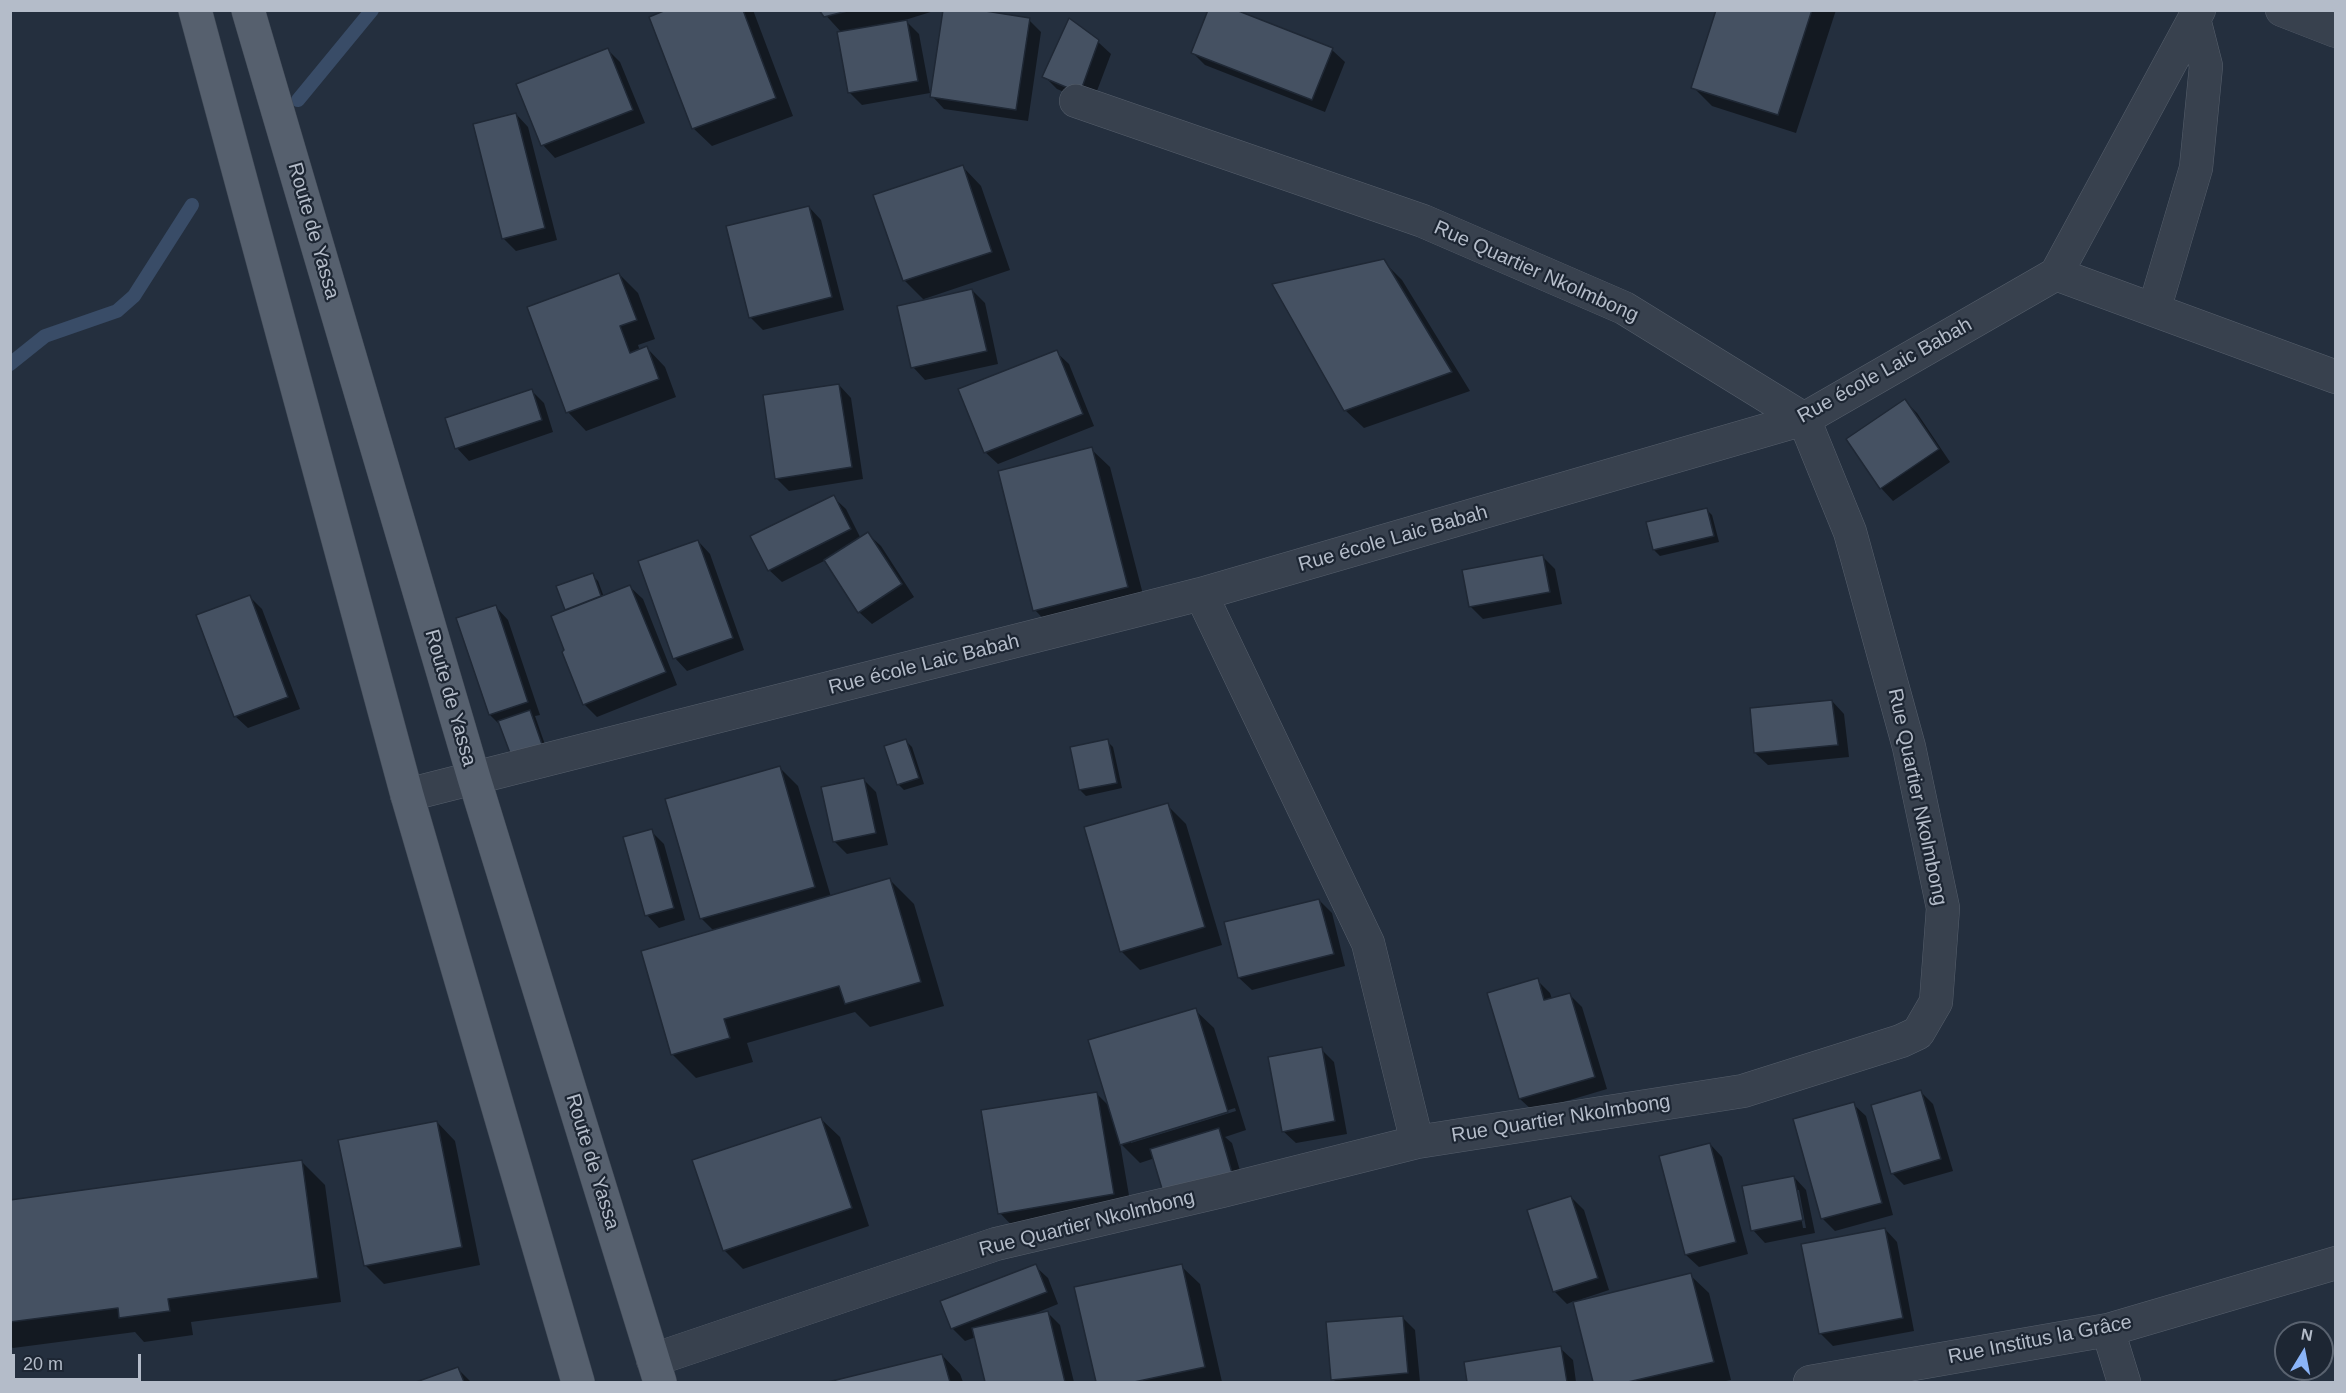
<!DOCTYPE html>
<html>
<head>
<meta charset="utf-8">
<style>
	body { margin:0 }
	#map { position:relative; width:2346px; height:1393px; overflow:hidden; background:#242f3e; font-family:Helvetica,sans-serif }
	canvas { display:block }
	.frame { position:absolute; inset:0; border:12px solid #b4bcc9; pointer-events:none }
	.north { position:absolute; left:2274px; top:1321px; width:60px; height:60px; box-sizing:border-box; background:#1d2633; border:2px solid #59626f; border-radius:50%; rotate:10deg; font-size:16px; font-weight:700; line-height:24px; text-align:center; color:#b4bcc9 }
	.north::after { content:''; display:block; margin:auto; width:21px; height:27px; background:#8ab4f8; clip-path:polygon(50% 0,100% 100%,50% 72%,0 100%) }
	.scale { position:absolute; left:12px; top:1354px; width:129px; height:27px; box-sizing:border-box; border:3px solid #b4bcc9; border-top:0; padding-left:8px; font-size:18px; line-height:21px; white-space:nowrap; color:#b4bcc9; -webkit-text-stroke:4px #1d2633; paint-order:stroke }
</style>
</head>
<body>
<div id="map">
<canvas width="2346" height="1393"></canvas>
<div class="frame"></div>
<div class="north">N</div>
<div class="scale">20 m</div>
</div>
<script>
const c = document.querySelector('canvas').getContext('2d');
c.lineJoin = 'round';
function paint(path, color) { c.fillStyle = color; c.fill(path, 'evenodd'); }
const shape = rows => new Path2D(rows.map(r => 'M' + r).join(''));
function trace(path, color, width, dash) { c.strokeStyle = color; c.lineWidth = width; c.lineCap = dash ? 'butt' : 'round'; c.setLineDash(dash || []); c.stroke(path); }
function label(font, color, halo, rows, align = 'center') {
  c.font = font + ' Helvetica,sans-serif'; c.lineWidth = 4.5; c.setLineDash([]); c.textBaseline = 'middle'; c.strokeStyle = halo; c.fillStyle = color; for (const [text, x, y, turn = 0] of rows) {
    c.save(); c.translate(x, y); c.rotate((+turn || 0) * Math.PI / 180); c.textAlign = isNaN(turn) ? turn : align; if (halo) c.strokeText(text, 0, 0); c.fillText(text, 0, 0); c.restore();
  }
}
const shadow = shape([
	[670,10,753,10,793,116,712,146,693,128],
	[821,10,937,10,905,20,919,34,930,93,862,105,849,92,842,33],
	[1718,10,1836,10,1796,133,1712,106,1693,87],
	[1029,20,1041,32,1028,121,944,109,932,96],
	[1098,42,1111,54,1092,104,1057,89,1044,76],
	[608,50,620,62,645,123,555,158,543,145],
	[1332,50,1345,62,1325,112,1205,65,1193,53],
	[516,114,528,127,557,240,516,251,503,238],
	[963,167,981,186,1010,270,924,299,925,301,905,281,875,196],
	[809,207,821,220,844,310,763,330,750,317],
	[1383,261,1402,280,1470,391,1364,428,1345,410],
	[619,274,638,293,655,339,638,345,640,351,647,348,665,367,676,397,586,431,568,412],
	[972,290,985,303,998,364,925,380,913,367],
	[1056,352,1069,364,1094,426,998,464,985,452],
	[839,385,851,398,863,479,789,491,776,478],
	[532,391,544,403,553,432,469,461,457,448],
	[1905,401,1917,413,1950,462,1893,501,1881,488],
	[1091,449,1110,467,1146,606,1053,629,1035,610],
	[833,497,846,509,861,539,868,534,881,546,914,597,872,624,859,612,826,560,782,582,769,570],
	[1706,509,1712,515,1719,542,1660,556,1654,550],
	[698,541,710,554,744,650,687,671,675,658],
	[1542,556,1555,569,1562,604,1483,619,1470,606],
	[592,575,598,581,604,597,630,587,643,599,677,685,597,717,584,704,566,609],
	[250,597,262,609,300,709,248,728,235,716],
	[496,607,508,620,540,715,535,716,549,756,501,726,490,715,458,619],
	[1832,701,1844,714,1849,757,1768,765,1755,753],
	[906,741,912,747,924,784,904,790,898,784],
	[1107,741,1113,747,1122,788,1086,796,1080,790],
	[780,768,798,786,831,897,890,880,914,904,944,1006,870,1027,855,1012,747,1043,753,1062,696,1078,672,1054,714,931,701,918],
	[864,780,876,792,888,845,847,854,834,841],
	[1167,805,1186,824,1222,945,1140,970,1121,951],
	[651,831,664,844,685,920,659,928,647,915],
	[1319,900,1332,913,1345,966,1252,990,1239,978],
	[1537,980,1550,993,1552,999,1570,995,1582,1007,1607,1089,1533,1111,1520,1099],
	[1195,1010,1214,1028,1246,1130,1225,1137,1232,1143,1247,1195,1155,1158,1140,1163,1120,1143,1132,1213,1018,1232,1000,1213,1096,1093,1110,1107],
	[1235,1108,1236,1111,1131,1143,1131,1140],
	[1321,1049,1334,1062,1347,1134,1296,1143,1283,1131],
	[1921,1092,1933,1104,1953,1171,1904,1185,1892,1173],
	[1853,1104,1866,1116,1893,1215,1835,1231,1822,1218],
	[821,1119,840,1137,869,1226,743,1269,724,1250],
	[437,1122,455,1141,480,1265,384,1284,365,1265],
	[1710,1144,1722,1157,1748,1254,1699,1267,1686,1255],
	[301,1161,325,1185,341,1302,191,1322,193,1335,144,1342,135,1332,13,1348,10,1346,10,1201],
	[1794,1177,1806,1190,1815,1233,1765,1243,1753,1230],
	[1796,1190,1799,1190,1806,1228,1803,1228],
	[1571,1197,1584,1210,1609,1290,1582,1299,1583,1301,1690,1275,1709,1293,1731,1380,1721,1382,1595,1382,1574,1301,1567,1304,1554,1291],
	[1885,1229,1897,1242,1914,1331,1833,1346,1820,1333],
	[1035,1266,1048,1278,1058,1304,1036,1313,1037,1315,1047,1312,1060,1325,1074,1382,986,1382,976,1337,965,1341,952,1328],
	[1181,1266,1200,1284,1222,1382,1097,1382,1076,1288],
	[1402,1317,1415,1330,1420,1382,1336,1382,1333,1379],
	[1560,1348,1573,1360,1576,1382,1468,1382,1465,1364],
	[942,1355,960,1374,963,1382,834,1382],
	[458,1369,471,1382,421,1382]
]);
const stream = shape([
	[298,100,372,10],
	[10,364,45,336,117,311,134,296,192,205]
]);
const building = shape([
	[666,10,743,10,776,98,692,129,649,17,666,10],
	[819,10,851,10,824,17,819,10],
	[943,10,979,10,1030,18,1016,110,930,97,943,10],
	[1208,10,1236,10,1333,48,1312,100,1191,53,1208,10],
	[1716,10,1812,10,1778,115,1691,88,1716,10],
	[1069,18,1099,40,1080,93,1042,77,1069,18],
	[907,20,918,81,848,93,837,32,907,20],
	[608,48,633,110,541,146,516,84,608,48],
	[516,113,545,228,502,239,473,124,516,113],
	[963,165,992,252,903,281,873,195,963,165],
	[809,206,832,297,749,318,726,226,809,206],
	[1384,259,1452,372,1344,411,1272,284,1384,259],
	[619,273,637,320,620,326,630,353,647,346,659,379,566,413,527,307,619,273],
	[972,289,987,351,911,368,897,306,972,289],
	[1057,350,1083,414,984,453,958,389,1057,350],
	[839,384,852,467,775,479,763,395,839,384],
	[532,389,542,420,455,449,445,418,532,389],
	[1905,399,1939,449,1880,489,1846,439,1905,399],
	[1092,447,1128,587,1033,611,998,471,1092,447],
	[834,495,851,529,768,571,750,536,834,495],
	[1707,508,1714,536,1653,550,1646,522,1707,508],
	[868,532,902,584,858,613,824,560,868,532],
	[698,540,733,638,673,659,638,561,698,540],
	[1543,555,1550,592,1469,607,1462,570,1543,555],
	[593,573,601,596,565,610,556,586,593,573],
	[630,585,666,672,583,705,562,652,564,650,551,616,630,585],
	[250,595,288,697,234,717,196,615,250,595],
	[496,605,528,702,489,715,456,618,496,605],
	[1832,700,1838,745,1754,753,1750,708,1832,700],
	[530,710,544,750,513,761,498,721,530,710],
	[906,739,919,778,897,785,884,746,906,739],
	[1108,739,1117,783,1079,790,1070,747,1108,739],
	[780,766,815,887,700,919,665,799,780,766],
	[864,778,876,833,833,842,821,787,864,778],
	[1168,803,1205,927,1120,952,1084,827,1168,803],
	[652,829,674,908,645,916,623,837,652,829],
	[890,878,921,982,845,1004,839,986,724,1019,730,1038,671,1055,641,951,890,878],
	[1319,899,1334,954,1238,978,1224,922,1319,899],
	[1538,978,1544,1000,1570,993,1595,1077,1519,1099,1487,993,1538,978],
	[1196,1008,1228,1112,1120,1145,1088,1040,1196,1008],
	[1322,1047,1335,1121,1282,1132,1268,1057,1322,1047],
	[1921,1090,1941,1159,1891,1174,1871,1105,1921,1090],
	[1097,1092,1114,1194,998,1214,981,1110,1097,1092],
	[1854,1102,1882,1203,1821,1219,1793,1119,1854,1102],
	[821,1117,852,1208,723,1251,692,1160,821,1117],
	[437,1121,462,1247,364,1266,338,1140,437,1121],
	[1219,1128,1235,1183,1166,1202,1150,1149,1219,1128],
	[1710,1143,1736,1242,1685,1255,1659,1156,1710,1143],
	[302,1160,318,1278,168,1299,170,1311,119,1318,118,1308,10,1322,10,1200,302,1160],
	[1794,1176,1803,1220,1751,1231,1742,1186,1794,1176],
	[1571,1196,1598,1278,1553,1292,1527,1210,1571,1196],
	[1885,1228,1903,1318,1819,1334,1801,1244,1885,1228],
	[1036,1264,1047,1292,951,1329,940,1301,1036,1264],
	[1182,1264,1205,1367,1134,1382,1096,1382,1074,1287,1182,1264],
	[1691,1273,1714,1362,1628,1382,1593,1382,1573,1302,1691,1273],
	[1048,1311,1065,1382,985,1382,972,1328,1048,1311],
	[1403,1316,1408,1373,1331,1380,1326,1322,1403,1316],
	[1561,1346,1567,1382,1467,1382,1464,1362,1561,1346],
	[942,1354,950,1382,828,1382,942,1354],
	[458,1367,464,1382,416,1382,458,1367]
]);
const minor = shape([
	[2282,10,2336,31],
	[2056,274,2336,377],
	[2154,310,2196,168,2206,66,2194,19],
	[1201,594,1368,943,1417,1142],
	[407,795,1201,594,1804,419,2056,274,2199,10],
	[2108,1330,2124,1382],
	[653,1360,996,1244,1222,1191,1417,1142,1743,1091,1901,1041,1918,1033,1936,1002,1943,908,1909,747,1850,532,1804,419,1624,308,1423,221,1076,101],
	[1810,1382,2108,1330,2336,1263]
]);
const major = shape([
	[195,10,407,795,578,1382],
	[248,10,474,778,660,1382]
]);
const streetNames = [
	["Route de Yassa",313,231,74],
	["Rue Quartier Nkolmbong",1536,272,24],
	["Rue école Laic Babah",1885,371,-29],
	["Rue école Laic Babah",1393,539,-16],
	["Rue école Laic Babah",924,665,-14],
	["Route de Yassa",450,698,74],
	["Rue Quartier Nkolmbong",1917,797,78],
	["Rue Quartier Nkolmbong",1561,1119,-9],
	["Route de Yassa",592,1162,73],
	["Rue Quartier Nkolmbong",1087,1224,-14],
	["Rue Institus la Grâce",2040,1340,-11]
];
paint(shadow, '#0007');
trace(stream, '#394c67', 14);
paint(building, '#455162');
trace(building, '#1f2835', 1.5);
trace(minor, '#565f6c', 34);
trace(major, '#414a57', 34);
trace(minor, '#38414e', 33);
trace(major, '#56606e', 33);
label('20px', '#b4bcc9', '#1d2633', streetNames);
</script>
</body>
</html>
